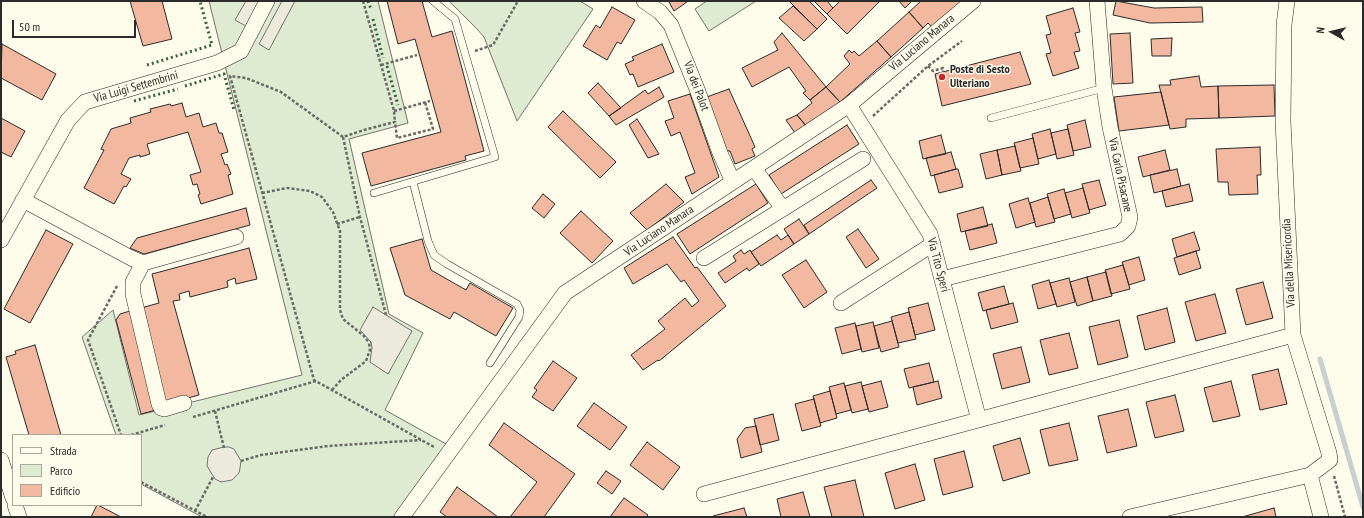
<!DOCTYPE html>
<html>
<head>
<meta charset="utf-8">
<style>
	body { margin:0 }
	#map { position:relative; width:1364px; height:518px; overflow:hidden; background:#fdfbea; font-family:"PT Sans Narrow",sans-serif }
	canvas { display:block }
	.frame { position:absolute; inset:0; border:2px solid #2b2b2b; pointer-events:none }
	.legend { position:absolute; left:12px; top:434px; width:130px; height:72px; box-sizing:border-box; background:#fdfbea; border:1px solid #a9a89e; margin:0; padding:5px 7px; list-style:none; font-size:12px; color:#2b2b2b }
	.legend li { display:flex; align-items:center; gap:8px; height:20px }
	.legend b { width:20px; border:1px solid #a9a89e }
	.north { position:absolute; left:1312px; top:12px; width:40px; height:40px; -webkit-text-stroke:3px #fdfbea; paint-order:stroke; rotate:278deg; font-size:11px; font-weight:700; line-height:16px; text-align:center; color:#2b2b2b }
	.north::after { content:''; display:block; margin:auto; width:14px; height:18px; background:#2b2b2b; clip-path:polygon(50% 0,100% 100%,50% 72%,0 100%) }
	.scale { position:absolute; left:12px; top:20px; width:124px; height:18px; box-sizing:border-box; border:2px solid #2b2b2b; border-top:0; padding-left:5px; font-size:12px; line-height:14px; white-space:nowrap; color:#2b2b2b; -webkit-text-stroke:3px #fdfbea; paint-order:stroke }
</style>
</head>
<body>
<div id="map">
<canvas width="1364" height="518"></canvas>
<div class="frame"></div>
<ul class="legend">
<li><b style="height:5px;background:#fdfbea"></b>Strada</li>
<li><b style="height:11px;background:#deebd1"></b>Parco</li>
<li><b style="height:11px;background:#f2b8a0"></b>Edificio</li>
</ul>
<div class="north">N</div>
<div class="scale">50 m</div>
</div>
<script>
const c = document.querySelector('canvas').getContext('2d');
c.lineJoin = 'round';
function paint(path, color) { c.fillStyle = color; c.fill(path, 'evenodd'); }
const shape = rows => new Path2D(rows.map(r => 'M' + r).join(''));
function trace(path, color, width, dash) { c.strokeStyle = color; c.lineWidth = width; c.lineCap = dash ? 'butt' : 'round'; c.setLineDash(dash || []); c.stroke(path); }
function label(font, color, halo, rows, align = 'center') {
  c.font = font + ' "PT Sans Narrow",sans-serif'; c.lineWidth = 3; c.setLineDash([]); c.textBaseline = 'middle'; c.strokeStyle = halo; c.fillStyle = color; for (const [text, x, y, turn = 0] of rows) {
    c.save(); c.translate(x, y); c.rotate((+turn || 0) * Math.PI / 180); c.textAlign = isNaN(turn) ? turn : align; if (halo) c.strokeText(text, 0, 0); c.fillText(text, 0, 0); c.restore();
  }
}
const green = shape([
	[209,1,378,1,408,123,349,139,389,314,423,333,385,410,448,445,393,517,202,517,141,484,141,435,116,435,82,337,113,310,139,415,302,375,209,1],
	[449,1,580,1,593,9,517,121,484,37,476,28,449,1],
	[707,1,756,1,709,31,695,9,707,1]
]);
const parking = shape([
	[246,1,260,1,246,26,235,20,246,1],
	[282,1,295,1,269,50,259,44,282,1],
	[373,307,412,331,388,374,370,362,372,348,371,342,360,330,373,307],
	[224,447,229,447,234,449,241,461,240,468,239,473,232,480,221,482,215,479,207,466,208,457,212,450,224,447]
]);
const stream = shape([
	[1320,359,1363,507]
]);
const building = shape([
	[130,1,162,1,172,39,143,46,130,1],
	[387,1,422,1,432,37,452,31,484,151,465,156,466,160,371,186,362,153,441,132,415,39,398,44,387,1],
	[671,1,686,1,687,2,674,11,669,2,671,1],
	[789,1,809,1,827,19,817,29,789,1],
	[814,1,827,1,833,8,827,14,814,1],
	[840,1,880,1,847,34,827,14,840,1],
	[899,1,912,1,905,8,899,1],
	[921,1,962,1,932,27,928,23,923,28,909,12,921,1],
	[1116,1,1154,8,1202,7,1203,22,1150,23,1113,15,1116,1],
	[793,6,817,29,804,41,779,18,793,6],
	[612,7,635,20,621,44,617,42,607,60,583,46,596,25,600,28,612,7],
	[1073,8,1080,32,1075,33,1080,51,1074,52,1079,68,1053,76,1046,54,1051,53,1046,35,1051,34,1046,16,1073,8],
	[909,12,923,28,891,57,877,41,909,12],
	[782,33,826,87,810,100,803,93,806,91,789,67,752,87,742,68,778,50,774,42,782,33],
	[1130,33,1133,83,1113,84,1110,34,1130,33],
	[1172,38,1171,56,1152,56,1151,39,1172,38],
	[877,41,891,57,840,102,826,87,850,64,844,56,849,50,852,53,854,51,859,56,877,41],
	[2,44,56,74,42,100,1,78,2,44],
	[662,44,674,72,638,87,633,74,630,75,625,64,634,60,632,57,662,44],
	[1020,52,1031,84,942,106,935,74,1020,52],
	[1199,76,1201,87,1218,86,1219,118,1186,119,1186,127,1170,129,1159,85,1171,85,1170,80,1199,76],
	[598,83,621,108,609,116,588,93,598,83],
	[1274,85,1275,116,1219,118,1218,86,1274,85],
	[659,87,664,97,616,125,609,116,645,90,648,94,659,87],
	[826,87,840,102,807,127,797,115,812,103,810,100,826,87],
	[729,89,755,147,752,149,755,156,735,164,730,151,726,151,704,98,729,89],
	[1161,92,1169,125,1119,131,1114,97,1161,92],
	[690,94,719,177,692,194,685,177,695,173,680,132,671,136,665,121,674,118,668,101,690,94],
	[182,103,186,117,199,113,203,127,216,123,219,133,222,133,228,152,221,154,225,165,227,164,231,174,228,175,233,194,201,204,198,195,200,194,197,184,193,185,190,175,201,172,188,132,147,144,150,154,140,157,140,155,129,158,121,174,131,179,126,187,124,186,114,204,84,188,104,150,101,149,111,129,131,123,130,118,151,112,150,109,170,104,171,106,182,103],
	[563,111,616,162,600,178,548,127,563,111],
	[797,115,807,127,795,133,786,120,797,115],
	[1,118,25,131,11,157,1,152,1,118],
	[637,119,659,154,648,158,629,125,637,119],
	[1085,120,1091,147,1073,151,1067,125,1085,120],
	[847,125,859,144,781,194,769,175,847,125],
	[1050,129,1056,154,1038,159,1032,134,1050,129],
	[1068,129,1074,155,1057,159,1051,133,1068,129],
	[941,135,946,154,923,159,919,141,941,135],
	[1033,138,1039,164,1020,168,1014,143,1033,138],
	[1015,146,1021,171,1002,175,997,150,1015,146],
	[1260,147,1261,175,1257,175,1258,194,1229,195,1228,182,1218,182,1216,149,1260,147],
	[997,150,1002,175,986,179,980,154,997,150],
	[1165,150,1170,170,1143,177,1138,157,1165,150],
	[951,152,956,169,931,176,926,158,951,152],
	[956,169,958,169,963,187,939,193,934,175,956,169],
	[1177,169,1181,186,1154,193,1150,175,1177,169],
	[871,180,877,188,809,234,804,225,871,180],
	[1099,180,1106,205,1089,210,1082,184,1099,180],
	[666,184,684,202,647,230,630,213,666,184],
	[756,184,768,203,690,254,677,234,756,184],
	[1189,184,1193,201,1166,207,1162,191,1189,184],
	[1083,188,1090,213,1072,218,1065,193,1083,188],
	[1064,189,1071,214,1054,219,1047,194,1064,189],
	[543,194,555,204,544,218,532,208,543,194],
	[1048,197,1055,222,1036,227,1030,203,1048,197],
	[1028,198,1035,222,1016,228,1009,204,1028,198],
	[983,207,988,226,961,232,957,214,983,207],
	[246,208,250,225,144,254,130,248,137,238,246,208],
	[581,211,613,241,592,263,560,233,581,211],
	[799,219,809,234,794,244,784,229,799,219],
	[992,224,997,243,970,250,965,231,992,224],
	[858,229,879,259,866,268,846,237,858,229],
	[46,230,73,244,30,323,4,309,46,230],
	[1194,232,1200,250,1177,257,1172,239,1194,232],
	[777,235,781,240,788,235,794,244,761,266,751,252,777,235],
	[673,237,695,268,697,267,726,306,659,361,658,360,643,370,631,355,665,329,658,321,685,298,692,307,699,301,684,280,681,282,667,264,633,284,624,268,673,237],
	[422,239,431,270,466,290,470,283,513,308,496,336,454,312,450,319,405,295,390,248,422,239],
	[249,248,257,279,236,284,235,278,227,281,228,287,190,297,189,291,179,294,180,300,173,301,199,395,166,404,141,308,159,303,152,274,249,248],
	[741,250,744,254,750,250,759,264,749,271,747,268,725,283,718,273,736,261,733,256,741,250],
	[1196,251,1201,268,1179,275,1174,258,1196,251],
	[1139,257,1145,280,1129,285,1122,262,1139,257],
	[806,260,827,292,804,308,782,275,806,260],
	[1123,265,1130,289,1111,294,1105,270,1123,265],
	[1106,272,1112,296,1093,301,1087,277,1106,272],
	[1087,277,1093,301,1077,306,1070,282,1087,277],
	[1069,278,1075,302,1057,307,1050,283,1069,278],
	[1049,280,1056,304,1038,309,1032,285,1049,280],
	[1263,282,1273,318,1246,325,1236,289,1263,282],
	[1004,286,1009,304,983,311,978,293,1004,286],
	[1215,294,1226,333,1196,341,1185,302,1215,294],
	[928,303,935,330,915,335,908,308,928,303],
	[1013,303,1018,322,991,329,986,310,1013,303],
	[1167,308,1175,342,1145,350,1137,316,1167,308],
	[130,311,156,410,141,414,116,320,120,314,130,311],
	[909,312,916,339,898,343,891,317,909,312],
	[1119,320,1128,357,1098,365,1089,327,1119,320],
	[892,321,899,347,881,352,874,326,892,321],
	[873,322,879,348,862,352,856,326,873,322],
	[855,323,861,349,842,354,835,328,855,323],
	[1069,333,1078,368,1049,375,1040,340,1069,333],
	[35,345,61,435,29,435,6,357,16,354,15,351,35,345],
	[1021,347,1030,382,1002,389,993,354,1021,347],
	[553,361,577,378,553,411,532,397,537,390,534,388,553,361],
	[929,363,934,382,909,388,904,369,929,363],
	[1278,369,1287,404,1260,410,1252,375,1278,369],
	[881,381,888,407,869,412,862,386,881,381],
	[938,381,942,398,917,405,913,387,938,381],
	[1231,381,1240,416,1213,422,1204,388,1231,381],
	[861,382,868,409,852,413,845,386,861,382],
	[844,383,851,410,836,414,829,387,844,383],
	[830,391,837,418,820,423,813,396,830,391],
	[1175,395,1184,431,1155,438,1146,402,1175,395],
	[814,399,821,426,802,431,795,404,814,399],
	[594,403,627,427,610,450,577,426,594,403],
	[1128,409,1137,446,1107,453,1098,416,1128,409],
	[773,414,779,440,760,445,754,419,773,414],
	[504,423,575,474,544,517,510,517,537,482,489,445,504,423],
	[1069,423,1078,460,1049,466,1040,430,1069,423],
	[756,426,762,452,741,458,737,439,745,428,756,426],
	[1020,438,1030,473,1003,481,993,446,1020,438],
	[647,442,680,467,663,490,630,465,647,442],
	[964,451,973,487,943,495,934,459,964,451],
	[915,464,925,500,895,509,885,473,915,464],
	[606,471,621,481,612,494,597,483,606,471],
	[855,480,864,517,832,517,824,487,855,480],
	[457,487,498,517,447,517,440,512,457,487],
	[803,492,810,517,781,517,777,499,803,492],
	[624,498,648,515,646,517,610,517,624,498],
	[97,505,98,505,121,517,91,517,97,505],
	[744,508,747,517,713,517,713,516,744,508],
	[1274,508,1276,517,1242,517,1274,508]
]);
const path = shape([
	[363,1,394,111,395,122],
	[475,51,493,45,518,1],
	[381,65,417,55],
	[928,66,933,71,943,68,943,72],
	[394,111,430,101],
	[873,116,928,66,962,41],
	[343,137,281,92,246,78,230,76,314,380,434,447],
	[262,193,287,188,310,191,322,197,333,212,340,231,340,310,343,319,364,336,369,343],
	[337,224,360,217],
	[117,286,88,340,121,435],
	[386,315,360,217,343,137,364,130,395,122,397,138,433,129,425,102],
	[332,390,341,380,366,361,370,350,369,343,371,342],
	[215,411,224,448],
	[193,417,316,381],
	[131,435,165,425],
	[241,461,261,455,328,446,421,440],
	[1334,476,1345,517],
	[141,482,207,517],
	[195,511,213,477]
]);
const service = shape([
	[991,118,1104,88],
	[413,182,428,241,434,255,447,264,517,304,520,310,519,317,490,363],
	[374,193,495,157,455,19,433,1]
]);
const minor = shape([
	[644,1,660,12,671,25,697,89,720,153,733,182],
	[1287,1,1284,25,1283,121,1293,335,1329,453,1330,460,1310,475,1321,517],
	[849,105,930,234,979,420],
	[754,168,783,209],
	[23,200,131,258,143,263,236,237],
	[1,240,68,120,85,102,217,63,241,51,267,1],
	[704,258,863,159],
	[143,263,133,282,133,294,159,404,161,408,164,409,184,403],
	[942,279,1120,234,1128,226,1130,217,1110,127,1104,88,1097,1],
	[841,303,933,244],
	[1,460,13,498],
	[704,494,1293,335],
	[15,505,19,517],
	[402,517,565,293,849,105,973,1],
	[1130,517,1310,475]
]);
const hedge = shape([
	[368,1,371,9],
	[373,19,383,58],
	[147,65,212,45,200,1],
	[387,66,398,105],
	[185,86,224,74,234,110],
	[134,101,178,89]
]);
const markers = [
	[942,77,4,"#c62828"]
];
const streetNames = [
	["Via Luciano Manara",922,43,-40],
	["Via dei Palot",696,86,69],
	["Via Luigi Settembrini",136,87,-16],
	["Via Carlo Pisacane",1120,175,78],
	["Via Luciano Manara",659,231,-34],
	["Via della Misericordia",1289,263,-93],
	["Via Tito Speri",938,265,75]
];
const poiNames = [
	["Poste di Sesto",950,70],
	["Ulteriano",950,84]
];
paint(green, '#deebd1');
trace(green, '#74746e', 1);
paint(parking, '#eceadb');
trace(parking, '#74746e', 1);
trace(stream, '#c7d0d0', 5);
paint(building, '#f2b8a0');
trace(building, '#2b2b2b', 1);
trace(service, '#2b2b2b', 8);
trace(minor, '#2b2b2b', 16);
trace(path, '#6a6964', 2.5, [3, 2]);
trace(service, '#fdfbea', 7);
trace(minor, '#fdfbea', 15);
trace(hedge, '#34623c', 3, [2, 3]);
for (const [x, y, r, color] of markers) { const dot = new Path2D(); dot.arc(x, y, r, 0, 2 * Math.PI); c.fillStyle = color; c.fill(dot); trace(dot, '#fdfbea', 1.5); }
label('12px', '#2b2b2b', '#fdfbea', streetNames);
label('bold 12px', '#2b2b2b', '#fdfbea', poiNames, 'left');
</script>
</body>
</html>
